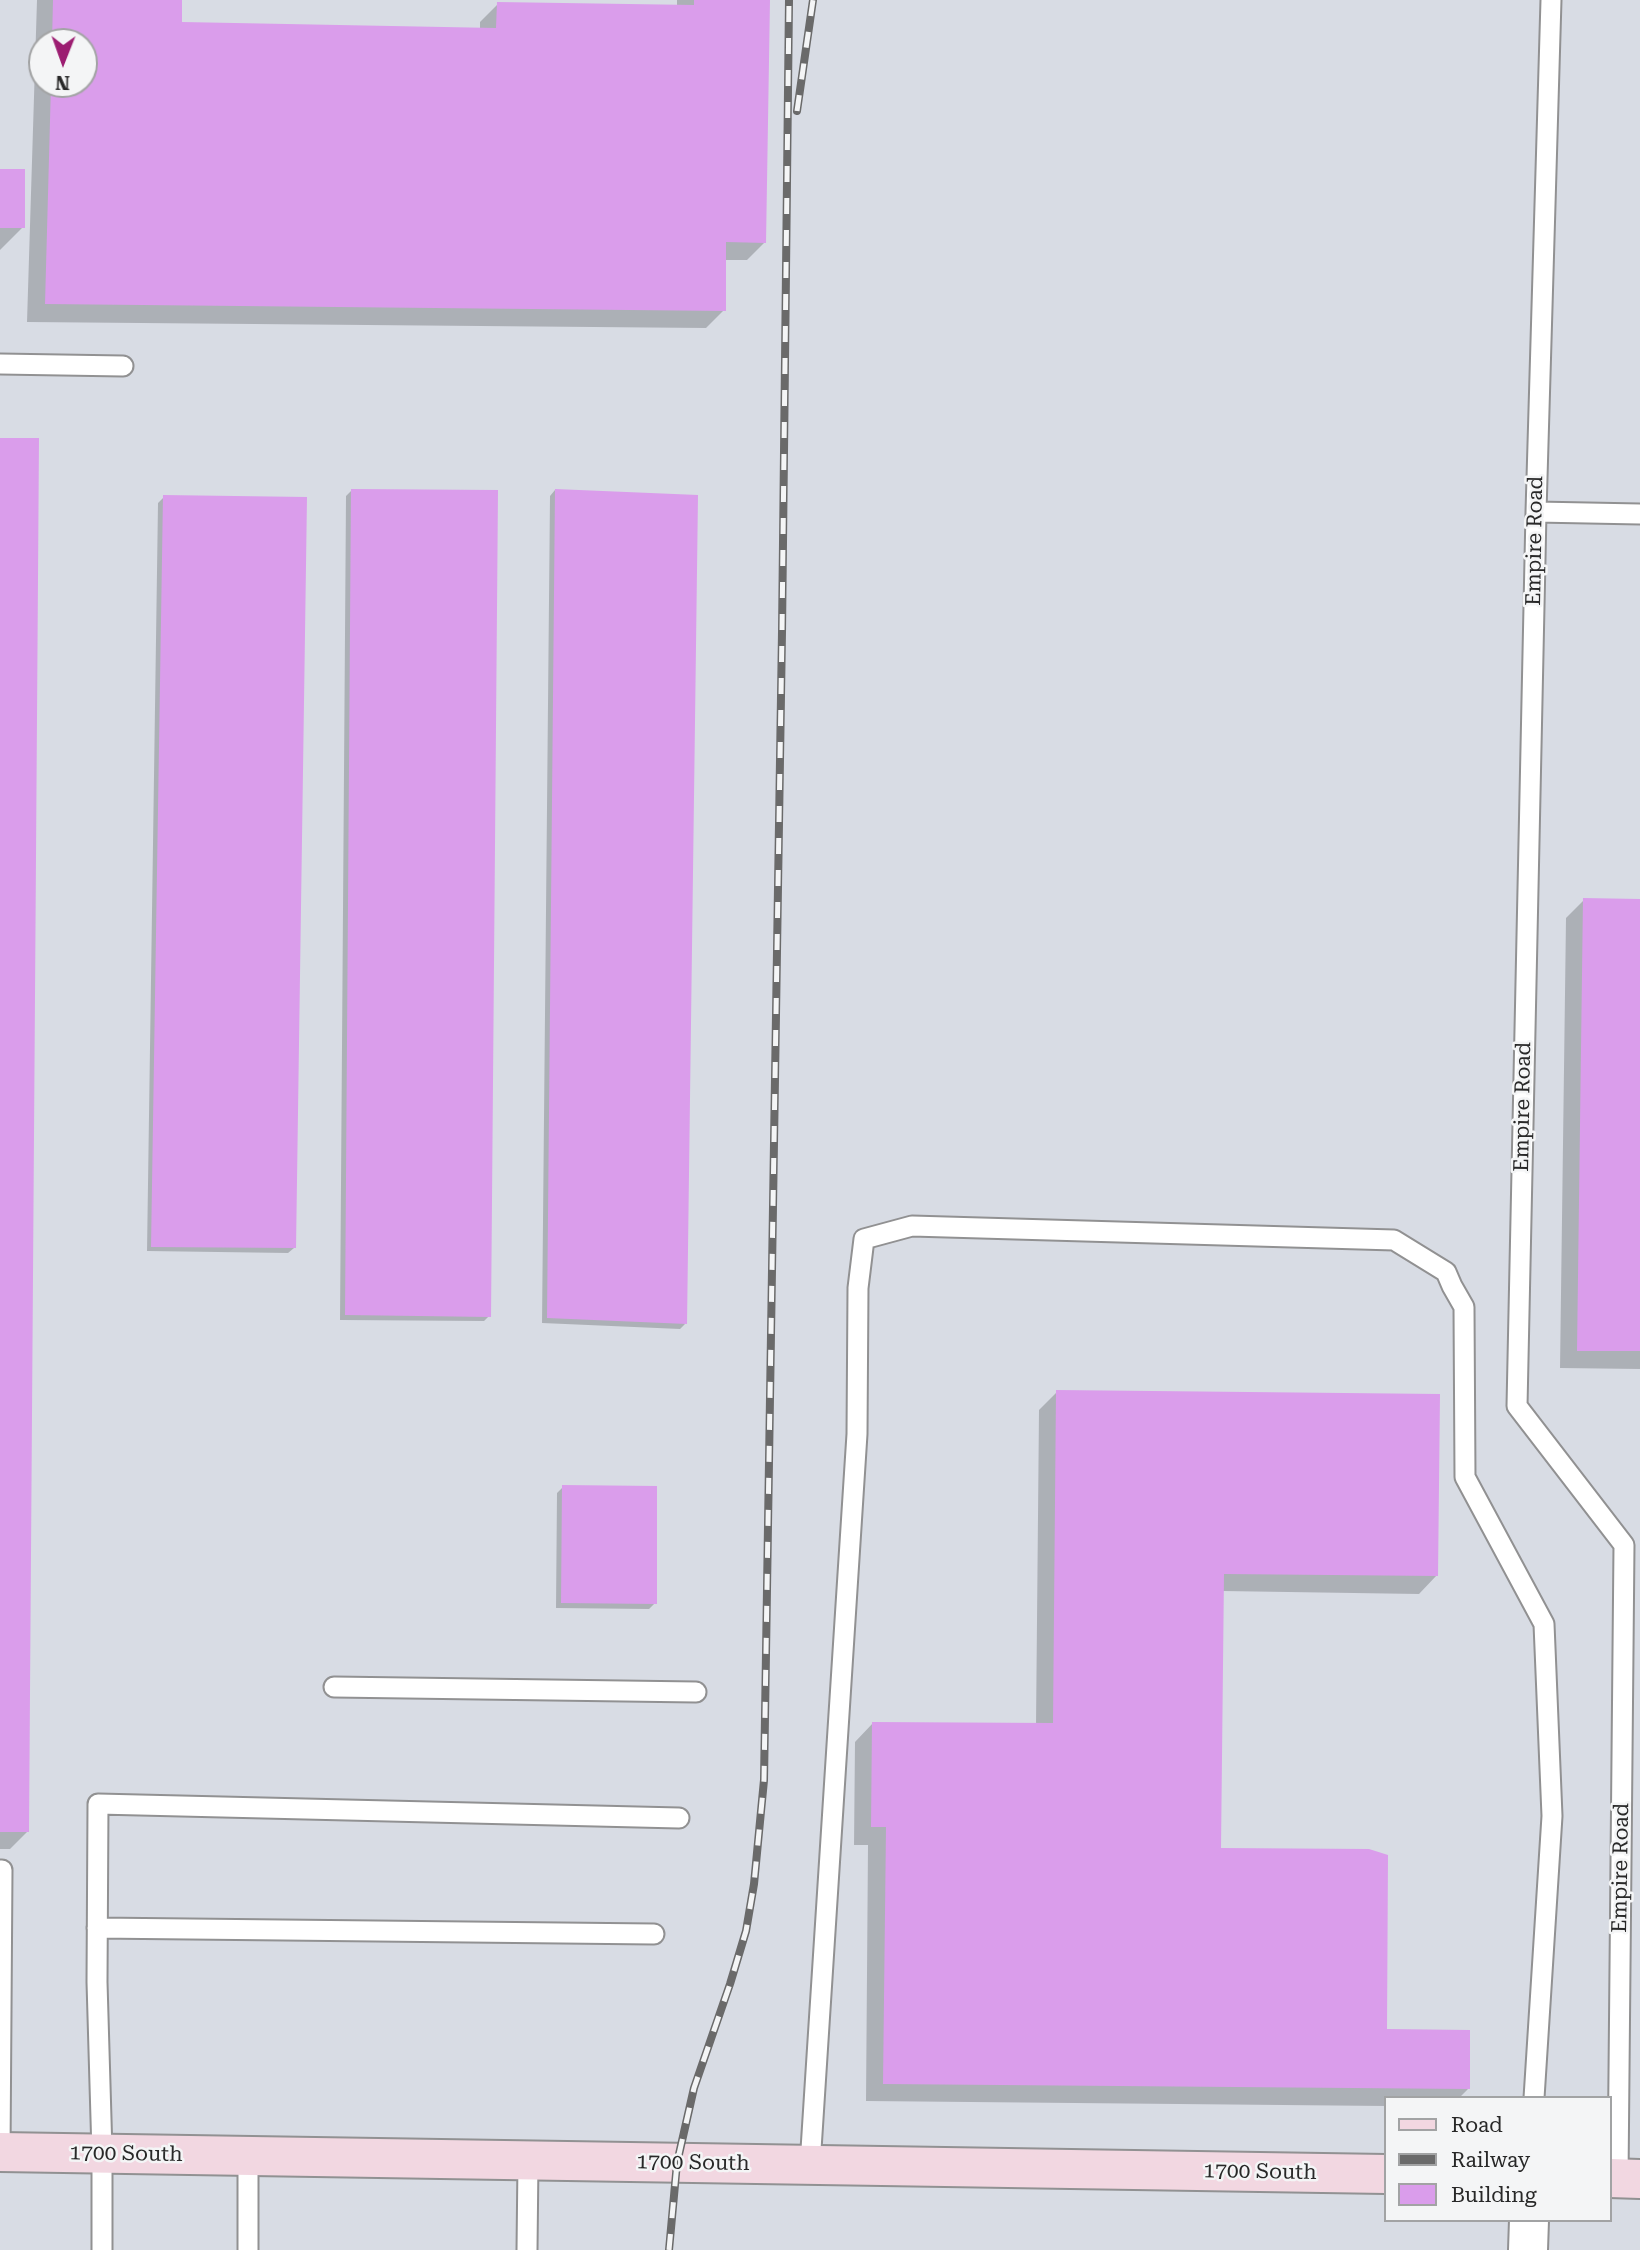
<!DOCTYPE html>
<html>
<head>
<meta charset="utf-8">
<style>
	body { margin:0 }
	#map { position:relative; width:1640px; height:2250px; overflow:hidden; background:#e7e7e8; font-family:"Roboto Serif",serif }
	canvas { display:block }
	.legend { position:absolute; left:1384px; top:2096px; width:228px; height:126px; box-sizing:border-box; background:#f4f5f6; border:2px solid #a2a3a4; margin:0; padding:9px 12px; list-style:none; font-size:21px; color:#282828 }
	.legend li { display:flex; align-items:center; gap:14px; height:35px }
	.legend b { width:35px; border:2px solid #a2a3a4 }
	.north { position:absolute; left:28px; top:28px; width:70px; height:70px; box-sizing:border-box; background:#f4f5f6; border:2px solid #a2a3a4; border-radius:50%; rotate:181deg; font-size:19px; font-weight:700; line-height:28px; text-align:center; color:#282828 }
	.north::after { content:''; display:block; margin:auto; width:24px; height:32px; background:#9c1d71; clip-path:polygon(50% 0,100% 100%,50% 72%,0 100%) }
</style>
</head>
<body>
<div id="map">
<canvas width="1640" height="2250"></canvas>
<ul class="legend">
<li><b style="height:9px;background:#f2d7e1"></b>Road</li>
<li><b style="height:9px;background:#6a6a6a"></b>Railway</li>
<li><b style="height:19px;background:#da9deb"></b>Building</li>
</ul>
<div class="north">N</div>
</div>
<script>
const c = document.querySelector('canvas').getContext('2d');
c.lineJoin = 'round';
function paint(path, color) { c.fillStyle = color; c.fill(path, 'evenodd'); }
const shape = rows => new Path2D(rows.map(r => 'M' + r).join(''));
function trace(path, color, width, dash) { c.strokeStyle = color; c.lineWidth = width; c.lineCap = dash ? 'butt' : 'round'; c.setLineDash(dash || []); c.stroke(path); }
function label(font, color, halo, rows, align = 'center') {
  c.font = font + ' "Roboto Serif",serif'; c.lineWidth = 5; c.setLineDash([]); c.textBaseline = 'middle'; c.strokeStyle = halo; c.fillStyle = color; for (const [text, x, y, turn = 0] of rows) {
    c.save(); c.translate(x, y); c.rotate((+turn || 0) * Math.PI / 180); c.textAlign = isNaN(turn) ? turn : align; if (halo) c.strokeText(text, 0, 0); c.fillText(text, 0, 0); c.restore();
  }
}
const built = shape([
	[0,0,1640,0,1640,2250,0,2250],
	[42,42,84,42,84,84,42,84],
	[1386,2098,1610,2098,1610,2220,1386,2220]
]);
const shadow = shape([
	[37,0,180,0,180,24,480,29,480,22,498,4,677,6,677,0,768,0,765,242,747,260,725,260,724,310,706,328,27,322],
	[42,42,84,42,84,84,42,84],
	[0,171,23,227,0,250],
	[0,440,28,1831,10,1849,0,1849],
	[352,490,489,1316,484,1321,340,1320,346,496],
	[555,490,685,1324,680,1329,542,1323,550,496],
	[164,497,294,1248,288,1253,147,1251,158,503],
	[1584,900,1640,900,1640,1369,1560,1368,1566,918],
	[1057,1392,1437,1575,1419,1594,1222,1591,1219,1849,1385,2031,1468,2089,1459,2098,1386,2098,1386,2106,866,2101,868,1845,854,1845,855,1742,873,1723,1036,1725,1039,1410],
	[563,1487,655,1603,649,1609,556,1608,557,1493]
]);
const building = shape([
	[53,0,182,0,182,22,496,28,497,2,694,5,694,0,770,0,766,243,726,242,726,311,45,304,51,84,84,84,84,42,52,42],
	[0,169,25,169,25,228,0,228],
	[0,438,39,438,29,1832,0,1832],
	[351,489,498,490,491,1317,345,1315],
	[555,489,698,495,687,1324,547,1318],
	[163,495,307,497,296,1248,151,1247],
	[1583,898,1640,899,1640,1351,1577,1351],
	[1056,1390,1440,1394,1438,1576,1224,1574,1221,1848,1369,1849,1388,1855,1387,2029,1470,2030,1470,2089,883,2084,886,1827,871,1827,872,1722,1053,1723],
	[562,1485,657,1486,657,1604,561,1603]
]);
const lane = shape([
	[1551,0,1536,512,1517,1406,1624,1545,1618,2178],
	[0,364,123,366],
	[1536,512,1640,514],
	[334,1687,696,1692],
	[0,1870,2,1870,0,2152],
	[97,1928,654,1934],
	[810,2165,857,1434,858,1288,864,1239,912,1226,1394,1240,1446,1272,1452,1286,1464,1307,1465,1477,1544,1624,1552,1816,1534,2098],
	[102,2250,102,2153,97,1982,98,1804,679,1818],
	[248,2250,248,2156],
	[527,2250,528,2161]
]);
const street = shape([
	[1528,2250,1529,2220]
]);
const secondary = shape([
	[0,2152,1386,2174],
	[1610,2178,1640,2179]
]);
const rail = shape([
	[797,111,813,0],
	[669,2250,677,2163,694,2088,730,1984,746,1931,754,1884,764,1780,782,632,789,0]
]);
const streetNames = [
	["Empire Road",1535,541,-89],
	["Empire Road",1523,1107,-89],
	["Empire Road",1621,1868,-89],
	["1700 South",126,2154,1],
	["1700 South",693,2163,1],
	["1700 South",1260,2172,1]
];
paint(built, '#d8dce4');
paint(shadow, '#0003');
paint(building, '#da9deb');
trace(lane, '#919192', 23);
trace(street, '#919192', 42);
trace(secondary, '#919192', 42);
trace(lane, '#fff', 19);
trace(street, '#fff', 38);
trace(secondary, '#f2d7e1', 38);
trace(rail, '#6a6a6a', 8);
trace(rail, '#f4f5f6', 5, [16]);
label('21px', '#282828', '#f4f5f6', streetNames);
</script>
</body>
</html>
